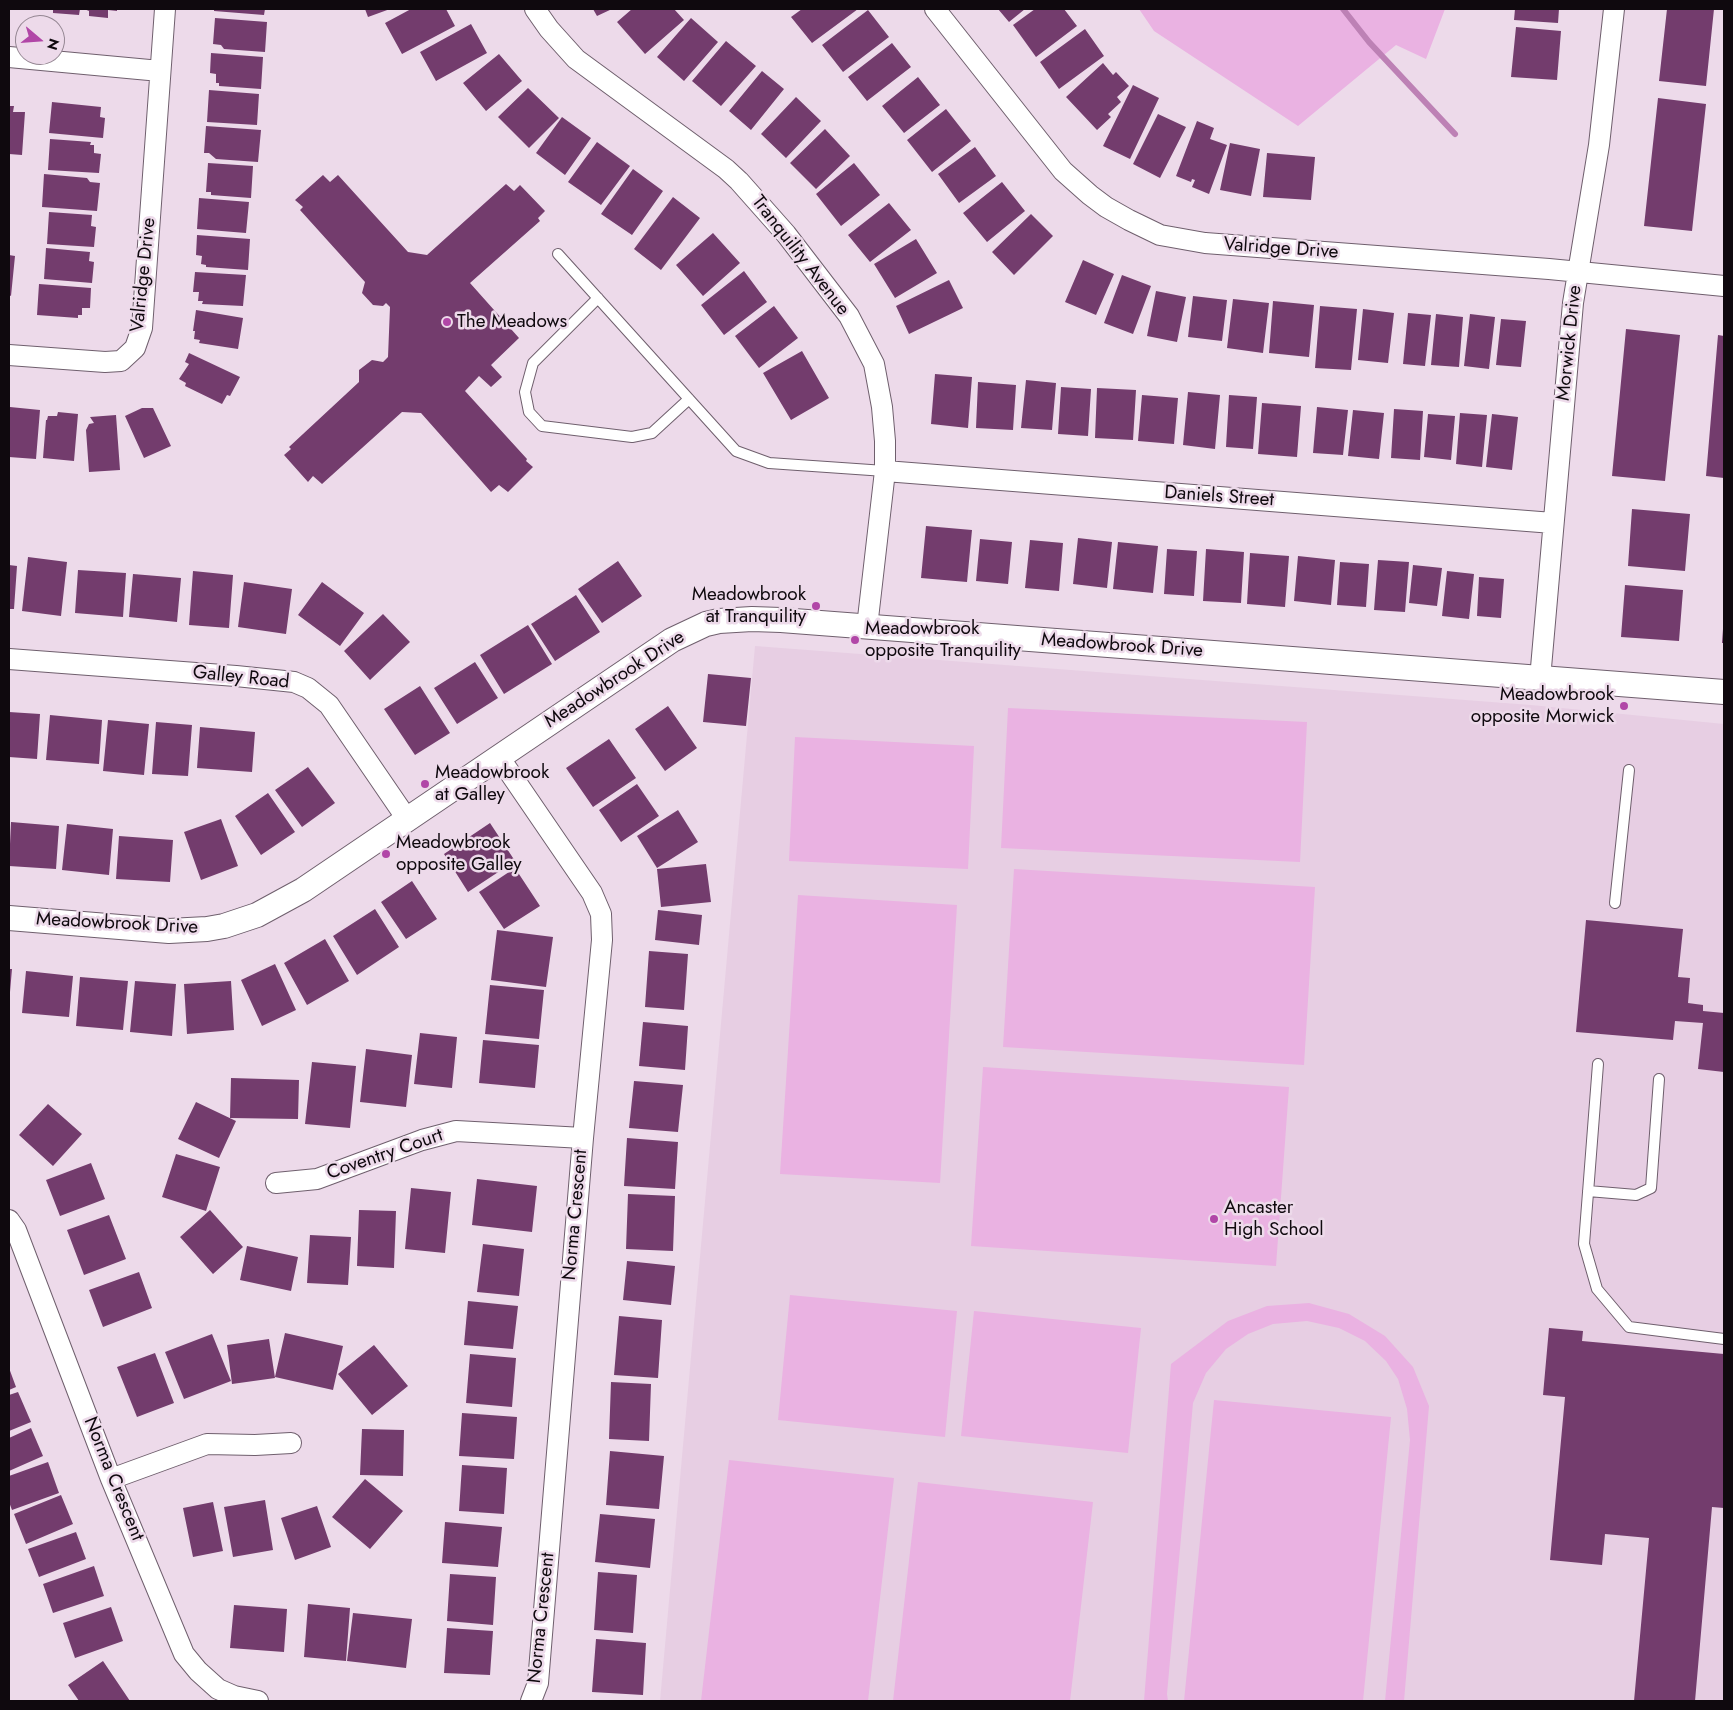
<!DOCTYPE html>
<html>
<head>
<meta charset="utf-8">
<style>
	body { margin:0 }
	#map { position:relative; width:1733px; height:1710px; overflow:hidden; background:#eddaea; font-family:Jost,sans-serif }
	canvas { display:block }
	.frame { position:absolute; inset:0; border:10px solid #0f090e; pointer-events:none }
	.north { position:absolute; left:15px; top:15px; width:50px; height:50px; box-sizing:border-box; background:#eddaea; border:1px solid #948692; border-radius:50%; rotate:108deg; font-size:14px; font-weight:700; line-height:20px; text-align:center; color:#0f090e }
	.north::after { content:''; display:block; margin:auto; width:18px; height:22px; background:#b146a7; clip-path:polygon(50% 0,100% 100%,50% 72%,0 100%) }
</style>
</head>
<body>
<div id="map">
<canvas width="1733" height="1710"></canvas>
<div class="frame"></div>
<div class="north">N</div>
</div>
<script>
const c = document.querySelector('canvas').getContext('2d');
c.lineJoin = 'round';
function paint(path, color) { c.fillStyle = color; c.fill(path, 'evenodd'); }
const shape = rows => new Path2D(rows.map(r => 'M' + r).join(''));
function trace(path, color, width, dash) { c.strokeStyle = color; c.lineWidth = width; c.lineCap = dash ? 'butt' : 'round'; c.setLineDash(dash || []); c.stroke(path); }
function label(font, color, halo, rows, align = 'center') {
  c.font = font + ' Jost,sans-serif'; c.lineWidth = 5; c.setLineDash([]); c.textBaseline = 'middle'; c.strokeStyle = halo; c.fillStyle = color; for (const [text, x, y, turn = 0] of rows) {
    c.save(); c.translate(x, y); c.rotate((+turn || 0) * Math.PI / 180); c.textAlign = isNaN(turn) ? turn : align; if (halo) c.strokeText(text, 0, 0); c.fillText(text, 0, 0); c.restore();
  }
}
const built = shape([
	[755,646,1531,705,1724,724,1724,1701,660,1701]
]);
const green = shape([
	[1139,9,1445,9,1426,59,1396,45,1298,126,1154,31],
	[1008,708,1307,722,1300,862,1001,848],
	[795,737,974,746,968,869,789,861],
	[1014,869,1315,887,1304,1065,1003,1047],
	[798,895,957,905,940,1183,780,1174],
	[983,1067,1289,1087,1276,1266,971,1246],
	[790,1295,957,1311,945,1437,778,1420],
	[1309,1303,1349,1314,1385,1336,1413,1367,1429,1406,1404,1701,1385,1701,1410,1440,1407,1409,1398,1379,1386,1361,1365,1341,1339,1328,1307,1321,1273,1324,1248,1334,1226,1349,1206,1373,1193,1403,1167,1694,1168,1701,1144,1701,1171,1364,1228,1321,1267,1306],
	[974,1311,1141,1328,1128,1453,961,1436],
	[1214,1400,1391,1417,1363,1701,1184,1701],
	[729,1460,894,1478,868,1701,701,1701],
	[918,1482,1093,1502,1070,1701,893,1701]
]);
const stream = shape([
	[1343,9,1369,42,1455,134]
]);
const building = shape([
	[53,9,80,9,79,15,53,13],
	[84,9,117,9,117,11,108,10,108,18,89,16,89,11],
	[214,9,265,9,264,15,214,11],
	[365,9,390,9,368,17],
	[411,9,446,9,455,26,402,54,385,23],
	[593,9,612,9,597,16],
	[632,9,674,9,684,20,645,54,617,22],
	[802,9,858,9,812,43,791,17],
	[998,9,1025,9,1009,22],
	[1035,9,1064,9,1077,26,1036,57,1013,25],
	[1515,9,1559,9,1558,23,1514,20],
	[1667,9,1714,9,1706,86,1659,81],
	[868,10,889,37,843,72,822,45],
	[215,18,267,22,265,52,224,49,221,45,213,44],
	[691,18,718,42,684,81,657,57],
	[471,24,487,53,436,81,420,52],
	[1516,27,1561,31,1557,80,1511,77],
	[1085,29,1104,56,1059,89,1040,62],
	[726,41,756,66,721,106,692,81],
	[892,43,911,67,867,101,848,77],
	[211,53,263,57,261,89,219,86,219,83,216,83,216,74,210,73],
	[499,54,522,81,486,111,463,83],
	[1103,63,1113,75,1116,72,1129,86,1117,97,1121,102,1108,114,1111,117,1097,130,1066,97],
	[762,71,784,89,751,130,729,111],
	[918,77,940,105,904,133,882,106],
	[1133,85,1159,98,1130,159,1103,146],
	[528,88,559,118,529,148,498,117],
	[209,90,259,94,257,125,207,122],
	[796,97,821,121,786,158,761,134],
	[1658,98,1706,104,1692,231,1644,226],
	[52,102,101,107,100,117,105,118,103,138,49,133],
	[9,106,14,106,13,112,25,112,22,155,9,154],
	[946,109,971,141,932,172,907,140],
	[1158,114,1186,127,1160,178,1133,164],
	[562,117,591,138,565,175,536,153],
	[1197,121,1214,128,1210,139,1227,145,1209,194,1192,187,1195,180,1192,179,1191,182,1176,176],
	[206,126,261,130,258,162,216,159,209,153,204,153],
	[825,129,850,156,816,189,790,163],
	[50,139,91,142,90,145,94,145,94,153,101,154,99,173,48,170],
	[597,142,630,166,601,205,568,182],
	[1230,143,1260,149,1251,196,1220,190],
	[975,147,996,176,959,203,938,174],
	[1267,153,1315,157,1311,200,1263,197],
	[208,163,253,166,251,198,211,195,211,192,206,192],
	[854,163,880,195,841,226,816,194],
	[633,169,663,191,632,235,601,214],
	[44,174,87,178,90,182,100,183,97,211,42,207],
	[323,175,330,182,338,175,408,252,427,255,506,184,514,191,520,185,545,211,538,218,540,221,470,283,519,338,491,365,502,377,491,387,479,376,465,391,527,459,526,461,533,467,508,492,499,485,491,492,421,413,402,412,322,484,313,476,308,482,284,455,291,449,289,447,359,382,359,370,372,360,383,362,388,357,390,307,386,303,383,306,373,305,362,293,365,282,300,210,303,207,295,200],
	[1002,182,1025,211,987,242,963,213],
	[673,197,700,218,661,270,634,249],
	[199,198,249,202,246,233,197,229],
	[889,203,911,230,870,262,848,235],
	[49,212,92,215,91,226,96,227,94,247,47,244],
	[1031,214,1053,236,1014,275,992,252],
	[713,233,740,263,703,296,676,265],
	[197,235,250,239,248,270,206,267,206,265,201,264,202,256,196,255],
	[916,239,937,273,895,298,874,264],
	[46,248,90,252,89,261,94,262,92,283,44,279],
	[9,255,15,256,11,296,9,295],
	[1083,260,1114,274,1096,315,1065,302],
	[744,271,767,302,724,335,701,305],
	[195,272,246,275,243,306,202,304,203,301,198,301,199,292,193,292],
	[1122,275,1151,286,1133,334,1104,323],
	[949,280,963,308,909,334,896,306],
	[39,284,91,288,90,308,82,308,82,315,78,315,78,318,37,315],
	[1156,291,1186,297,1177,342,1147,336],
	[1193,296,1227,300,1222,341,1188,337],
	[1233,299,1269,303,1263,353,1227,348],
	[1273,301,1314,305,1309,357,1269,353],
	[774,306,798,338,759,368,735,336],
	[1320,306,1357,309,1351,370,1315,368],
	[1363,309,1394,313,1388,363,1358,360],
	[196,310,243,318,238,349,199,343,200,340,194,339,195,331,193,331],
	[1408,313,1431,315,1425,366,1403,364],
	[1436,314,1463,317,1459,367,1431,365],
	[1470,314,1495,317,1489,369,1464,366],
	[1501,319,1526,321,1521,367,1496,365],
	[1626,329,1680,335,1665,481,1612,476],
	[1718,335,1724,336,1724,478,1706,476],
	[802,351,829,398,791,420,763,373],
	[189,353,240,377,230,396,227,395,222,404,185,386,186,383,179,379,189,364,185,362],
	[935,374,972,377,968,428,931,424],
	[1026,380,1056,383,1052,430,1021,428],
	[978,382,1016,385,1013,430,976,428],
	[1061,387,1091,389,1088,436,1058,434],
	[1097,388,1136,390,1133,440,1095,438],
	[1188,392,1220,395,1215,449,1183,445],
	[1142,395,1178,398,1174,444,1138,441],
	[1229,395,1257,397,1253,449,1226,447],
	[1262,403,1301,406,1297,457,1258,454],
	[10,407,40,410,36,459,9,457],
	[1317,407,1348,410,1343,455,1313,453],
	[142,408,153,408,171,446,144,458,125,416],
	[1394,409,1423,411,1420,460,1391,458],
	[1353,410,1384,413,1379,459,1348,456],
	[58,412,78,414,74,461,43,458,46,420,47,420,48,416,57,416],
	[1460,413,1487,415,1482,467,1456,464],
	[1428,414,1455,416,1451,460,1424,457],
	[1492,414,1518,417,1512,470,1486,467],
	[116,415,120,470,89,472,86,430,89,424,94,423,90,417],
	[1632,509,1690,514,1685,571,1628,566],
	[926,526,972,530,967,582,921,578],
	[1078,538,1112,542,1107,588,1073,584],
	[980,539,1012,542,1008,584,976,581],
	[1030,540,1063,543,1059,591,1025,588],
	[1118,542,1158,546,1153,593,1113,589],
	[1167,549,1197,551,1194,596,1164,594],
	[1206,549,1244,552,1241,603,1203,601],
	[1250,553,1289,556,1285,607,1247,604],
	[1298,556,1335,560,1331,605,1294,601],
	[28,557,67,562,61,616,22,611],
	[1378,560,1409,562,1405,612,1374,610],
	[618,561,642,596,602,623,578,589],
	[1340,562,1369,564,1366,607,1337,605],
	[9,565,17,566,14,609,9,609],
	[1413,565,1442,568,1437,606,1409,603],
	[78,570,126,573,123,617,75,613],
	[193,571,233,575,229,628,189,625],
	[1447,571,1474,574,1469,619,1442,616],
	[133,574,181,578,177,622,129,617],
	[1479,577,1504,579,1501,618,1477,616],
	[244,582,292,589,286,634,238,627],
	[322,582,364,613,340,646,298,615],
	[1625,585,1683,590,1679,641,1621,637],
	[576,595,600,632,555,661,531,624],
	[383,614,410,642,370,680,344,651],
	[528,625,552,664,504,694,480,655],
	[1723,629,1724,629,1724,643,1722,643],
	[475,662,498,698,457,724,434,688],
	[708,674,751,678,746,726,703,722],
	[420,686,450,733,415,755,384,709],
	[668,706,697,748,665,771,635,729],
	[9,712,40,714,37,759,9,757],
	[50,715,102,720,99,764,46,760],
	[108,720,149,724,144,775,103,771],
	[156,722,192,725,188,776,152,774],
	[200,727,255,732,252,772,197,768],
	[609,739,636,778,593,807,566,768],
	[308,767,335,803,302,827,275,790],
	[637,784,659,816,621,842,599,810],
	[268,793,295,832,261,855,235,816],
	[678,810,698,842,657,868,637,836],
	[221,819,238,866,201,880,184,832],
	[11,822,59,826,56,869,9,866],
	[490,823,515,861,468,892,444,854],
	[67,824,113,829,109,875,62,870],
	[119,836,173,840,170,882,116,879],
	[706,864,711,902,661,907,657,869],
	[515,868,540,906,504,929,479,892],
	[412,881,437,919,406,939,381,902],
	[375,909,399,947,357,975,333,936],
	[658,910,702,915,699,945,655,940],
	[1586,920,1683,929,1678,977,1690,978,1688,1003,1703,1005,1703,1011,1724,1013,1724,1072,1698,1069,1703,1023,1675,1021,1673,1040,1576,1032],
	[497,930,553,937,546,987,491,980],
	[325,939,349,981,307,1005,284,963],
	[649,951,688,954,684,1010,645,1007],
	[275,964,296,1010,262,1026,241,980],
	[9,969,12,969,10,992,9,992],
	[26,971,73,976,69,1017,22,1013],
	[80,977,128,981,123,1030,76,1026],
	[135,981,176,984,172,1036,130,1032],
	[231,981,234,1030,187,1034,184,984],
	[490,985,544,990,539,1039,485,1034],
	[643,1022,688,1026,685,1070,639,1066],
	[420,1033,457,1037,452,1088,414,1084],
	[483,1040,539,1045,535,1088,479,1083],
	[366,1049,412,1055,406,1107,360,1102],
	[312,1062,356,1066,350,1128,305,1124],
	[231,1078,299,1080,298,1119,230,1118],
	[634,1081,683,1085,678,1132,629,1128],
	[196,1102,236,1121,219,1158,178,1139],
	[48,1104,82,1134,53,1166,19,1135],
	[627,1138,678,1142,675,1189,624,1186],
	[176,1154,220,1167,206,1211,162,1197],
	[91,1163,105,1199,60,1216,46,1180],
	[477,1179,537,1186,532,1232,472,1225],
	[411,1188,451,1192,445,1253,405,1249],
	[628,1194,675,1196,673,1251,626,1249],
	[210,1210,243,1247,213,1274,180,1237],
	[359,1210,396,1211,394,1268,357,1266],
	[109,1215,126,1259,84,1275,67,1230],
	[310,1235,351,1237,348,1285,307,1283],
	[483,1244,524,1249,519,1296,477,1292],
	[247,1246,298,1257,291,1291,240,1280],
	[627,1261,675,1266,671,1305,623,1300],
	[139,1272,152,1308,103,1327,89,1290],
	[468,1301,518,1306,513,1349,464,1345],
	[619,1316,662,1320,658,1378,614,1375],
	[1549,1328,1583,1331,1582,1341,1724,1354,1724,1508,1712,1507,1695,1701,1634,1701,1649,1538,1605,1534,1602,1565,1550,1560,1565,1397,1543,1395],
	[285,1333,343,1346,333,1390,275,1377],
	[212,1334,231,1381,184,1399,165,1352],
	[269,1339,275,1378,232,1384,227,1345],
	[374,1345,408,1386,372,1415,338,1374],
	[155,1353,174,1403,137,1417,117,1367],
	[470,1354,516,1358,512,1407,466,1403],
	[9,1368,16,1387,9,1390],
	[611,1382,651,1384,649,1441,609,1439],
	[18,1392,31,1422,9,1431,9,1395],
	[462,1413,517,1417,514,1459,459,1456],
	[31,1428,43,1456,9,1471,9,1438],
	[362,1429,404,1430,403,1476,360,1475],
	[610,1451,664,1456,659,1509,606,1505],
	[48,1462,59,1493,12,1510,9,1502,9,1476],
	[462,1465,507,1468,504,1514,459,1511],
	[365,1479,403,1511,370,1549,332,1517],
	[61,1495,73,1524,26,1544,14,1514],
	[265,1500,273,1550,233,1557,224,1507],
	[213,1502,223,1551,193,1557,183,1508],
	[317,1506,331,1547,295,1560,281,1518],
	[600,1514,655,1519,650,1568,595,1562],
	[445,1522,502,1527,498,1567,442,1563],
	[76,1532,86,1559,39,1577,28,1549],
	[94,1566,104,1596,53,1613,43,1584],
	[598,1572,637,1575,633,1633,594,1630],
	[450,1574,496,1577,493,1625,447,1621],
	[308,1604,350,1608,346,1661,304,1657],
	[234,1605,287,1609,284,1652,230,1648],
	[111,1607,123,1641,75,1658,63,1623],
	[353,1613,412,1619,406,1668,347,1661],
	[447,1628,493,1631,490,1675,444,1673],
	[596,1639,646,1643,643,1695,592,1692],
	[103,1661,130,1701,79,1701,68,1685]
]);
const service = shape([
	[558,254,736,451,769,463,885,471],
	[598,298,533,363,525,392,529,412,542,426,632,437,652,433,689,399],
	[1615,903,1629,770],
	[1598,1064,1584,1244,1597,1289,1629,1327,1724,1339],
	[1588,1191,1636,1195,1651,1188,1659,1079]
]);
const minor = shape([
	[535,9,549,29,576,59,726,169,739,181,786,234,849,316,874,364,882,407,885,441,885,471,867,627],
	[935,9,1063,171,1090,195,1106,207,1129,220,1160,235,1205,243,1549,269,1724,286],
	[9,57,160,71],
	[9,355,105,362,121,361,135,348,142,328,165,9],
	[885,471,1553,523],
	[9,659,236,676,294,682,308,688,329,705,407,819],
	[1540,679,1573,303,1599,145,1614,9],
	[499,757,592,893,601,914,602,940,583,1138,538,1683,531,1701],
	[276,1183,317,1179,422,1140,456,1131,583,1138],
	[9,1220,16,1230,111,1479,184,1654,198,1671,218,1689,234,1696,258,1701],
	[111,1479,207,1444,255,1445,291,1443]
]);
const tertiary = shape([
	[9,918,169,931,207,929,224,926,257,915,303,890,672,640,706,624,719,621,752,619,781,620,1724,692]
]);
const markers = [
	[447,322,5,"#b146a7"],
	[816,606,5,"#b146a7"],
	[855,640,5,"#b146a7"],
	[1624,706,5,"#b146a7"],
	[425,784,5,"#b146a7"],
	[386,854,5,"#b146a7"],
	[1214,1219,5,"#b146a7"]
];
const streetNames = [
	["Valridge Drive",1281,249,4],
	["Tranquility Avenue",800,256,52],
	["Valridge Drive",144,275,-84],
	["Morwick Drive",1570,343,-84],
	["Daniels Street",1219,497,4],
	["Meadowbrook Drive",1122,646,4],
	["Galley Road",241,678,6],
	["Meadowbrook Drive",615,680,-33],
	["Meadowbrook Drive",117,924,3],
	["Coventry Court",385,1155,-19],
	["Norma Crescent",576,1215,-85],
	["Norma Crescent",113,1479,68],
	["Norma Crescent",542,1618,-84]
];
const poiNames = [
	["The Meadows",457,322],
	["Meadowbrook",806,595,"right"],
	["at Tranquility",806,617,"right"],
	["Meadowbrook",865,629],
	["opposite Tranquility",865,651],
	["Meadowbrook",1614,695,"right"],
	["opposite Morwick",1614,717,"right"],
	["Meadowbrook",435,773],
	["at Galley",435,795],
	["Meadowbrook",396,843],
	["opposite Galley",396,865],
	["Ancaster",1224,1208],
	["High School",1224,1230]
];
paint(built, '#e7cee3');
paint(green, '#eab2e2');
trace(stream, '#bd81b5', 6);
paint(building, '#733c6d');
trace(service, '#6f5f6d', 12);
trace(minor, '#6f5f6d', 22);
trace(tertiary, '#6f5f6d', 26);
trace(service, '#fff', 10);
trace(minor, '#fff', 20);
trace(tertiary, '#fff', 24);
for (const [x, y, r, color] of markers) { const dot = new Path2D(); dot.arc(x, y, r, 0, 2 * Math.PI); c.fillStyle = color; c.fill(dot); trace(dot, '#eddaea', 2); }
label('19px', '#0f090e', '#eddaea', streetNames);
label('19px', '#0f090e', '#eddaea', poiNames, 'left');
</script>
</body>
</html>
